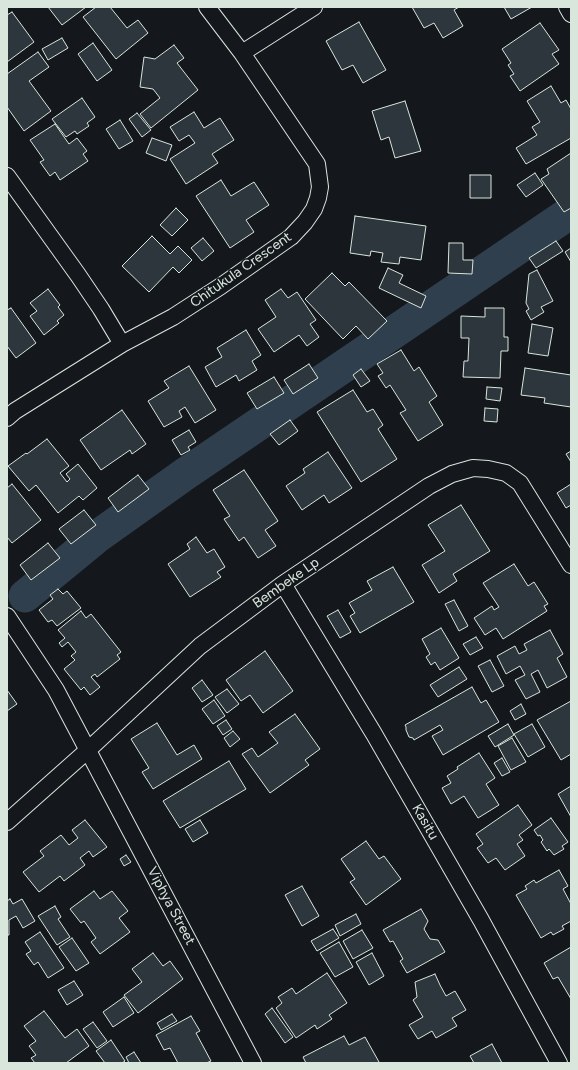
<!DOCTYPE html>
<html>
<head>
<meta charset="utf-8">
<style>
	body { margin:0 }
	#map { position:relative; width:578px; height:1070px; overflow:hidden; background:#14181c; font-family:Figtree,sans-serif }
	canvas { display:block }
	.frame { position:absolute; inset:0; border:8px solid #d8e6dc; pointer-events:none }
</style>
</head>
<body>
<div id="map">
<canvas width="578" height="1070"></canvas>
<div class="frame"></div>
</div>
<script>
const c = document.querySelector('canvas').getContext('2d');
c.lineJoin = 'round';
const shape = rows => new Path2D(rows.map(r => 'M' + r).join(''));
function trace(path, color, width, dash) { c.strokeStyle = color; c.lineWidth = width; c.lineCap = dash ? 'butt' : 'round'; c.setLineDash(dash || []); c.stroke(path); }
function paint(path, color) { c.fillStyle = color; c.fill(path, 'evenodd'); }
function label(font, color, halo, rows, align = 'center') {
  c.font = font + ' Figtree,sans-serif'; c.lineWidth = 3; c.setLineDash([]); c.textBaseline = 'middle'; c.strokeStyle = halo; c.fillStyle = color; for (const [text, x, y, turn = 0] of rows) {
    c.save(); c.translate(x, y); c.rotate((+turn || 0) * Math.PI / 180); c.textAlign = isNaN(turn) ? turn : align; if (halo) c.strokeText(text, 0, 0); c.fillText(text, 0, 0); c.restore();
  }
}
const river = shape([
	[25,596,98,536,185,474,571,212]
]);
const building = shape([
	[48,7,86,7,62,25,48,7],
	[96,7,110,7,127,28,138,20,148,33,116,59,83,17,96,7],
	[412,7,459,7,454,10,463,26,443,38,434,23,424,28,412,7],
	[504,7,532,7,511,19,504,7],
	[12,12,34,42,7,62,7,15,12,12],
	[359,22,386,70,363,83,353,65,342,70,326,41,359,22],
	[540,23,559,50,552,54,559,64,520,91,510,76,514,74,508,65,511,63,502,49,540,23],
	[62,38,68,48,48,60,42,49,62,38],
	[93,43,112,70,97,81,78,54,93,43],
	[174,45,184,58,177,63,198,90,151,128,140,114,160,98,153,89,140,87,144,57,155,59,174,45],
	[38,52,49,67,29,81,51,111,24,131,7,107,7,74,38,52],
	[551,86,561,103,566,100,571,109,571,138,526,164,516,148,537,135,532,127,540,122,527,101,551,86],
	[82,98,95,117,87,123,89,126,77,134,75,131,66,137,52,119,82,98],
	[405,101,421,151,395,158,389,137,381,140,372,111,405,101],
	[194,112,204,128,220,118,234,140,212,154,218,163,186,184,170,159,195,143,189,135,179,141,170,127,194,112],
	[137,113,151,130,142,137,129,119,137,113],
	[120,120,133,141,119,149,106,129,120,120],
	[55,124,69,144,77,138,87,151,83,154,88,161,60,180,55,172,50,176,40,162,44,160,30,140,55,124],
	[152,138,172,145,166,161,146,153,152,138],
	[571,153,571,208,564,212,541,179,549,174,547,169,571,153],
	[535,173,543,185,526,197,517,185,535,173],
	[470,175,491,175,491,198,470,198,470,175],
	[221,180,231,196,254,182,269,205,246,220,254,232,230,248,196,196,221,180],
	[176,208,188,220,172,236,160,225,176,208],
	[355,216,426,226,421,260,400,257,399,264,381,262,383,253,371,251,370,256,350,253,355,216],
	[152,236,170,254,178,246,192,260,179,273,173,267,149,292,122,266,152,236],
	[203,238,214,251,202,261,191,248,203,238],
	[556,241,563,251,536,268,529,258,556,241],
	[449,243,463,243,463,260,473,260,472,274,448,273,449,243],
	[571,248,571,262,565,252,571,248],
	[388,268,403,275,399,283,426,296,421,308,379,288,388,268],
	[537,270,553,301,541,307,544,312,531,320,526,311,529,309,526,303,529,274,537,270],
	[332,273,345,286,349,282,387,321,368,339,356,326,343,339,305,299,332,273],
	[48,289,60,305,58,307,64,315,57,321,59,323,44,335,30,316,37,311,30,303,48,289],
	[281,289,288,298,297,292,316,320,310,324,319,337,307,346,299,335,274,352,258,329,276,317,265,300,281,289],
	[11,308,36,343,16,358,7,346,7,310,11,308],
	[485,308,504,308,504,337,508,337,508,351,501,351,500,378,463,377,464,361,468,361,469,338,461,338,461,316,485,317,485,308],
	[532,324,553,328,548,356,528,353,532,324],
	[246,330,261,355,252,361,257,370,239,381,236,375,216,387,205,367,222,357,217,348,246,330],
	[401,350,414,371,419,367,437,396,429,402,443,425,418,441,400,413,406,410,390,385,386,388,378,376,383,373,377,364,401,350],
	[309,364,318,378,293,394,284,380,309,364],
	[189,366,216,410,195,423,185,407,179,411,182,417,164,427,148,401,169,388,164,381,189,366],
	[525,368,571,375,571,407,544,403,545,398,521,395,525,368],
	[361,369,370,381,361,387,353,375,361,369],
	[274,377,284,393,257,409,247,393,274,377],
	[487,387,502,388,500,401,486,399,487,387],
	[353,390,367,412,373,409,383,425,378,429,397,459,361,482,317,412,353,390],
	[485,408,498,409,497,422,484,421,485,408],
	[122,410,146,444,132,454,130,450,101,470,80,440,122,410],
	[290,420,298,431,279,445,270,434,290,420],
	[189,430,196,442,188,447,190,450,181,455,172,440,189,430],
	[47,439,69,466,60,473,67,482,70,479,66,474,78,464,97,488,83,500,79,496,58,513,36,485,29,491,8,466,26,453,27,454,47,439],
	[571,451,571,462,566,454,571,451],
	[328,452,352,488,329,503,324,495,302,510,286,486,305,473,303,469,328,452],
	[244,470,278,521,265,530,276,546,258,558,244,537,239,541,224,519,230,516,213,490,244,470],
	[138,475,149,489,118,512,108,498,138,475],
	[12,484,41,520,12,543,7,537,7,488,12,484],
	[571,484,571,505,566,508,557,493,571,484],
	[461,505,490,551,453,574,457,581,439,593,422,565,445,551,428,525,461,505],
	[84,510,96,525,71,544,59,529,84,510],
	[196,537,207,553,214,549,225,567,217,572,221,577,190,597,168,564,190,549,187,544,196,537],
	[48,543,60,558,31,580,20,565,48,543],
	[514,564,528,586,534,582,548,604,544,606,547,611,503,639,496,628,485,635,474,618,492,606,494,610,499,607,483,583,514,564],
	[393,567,414,602,360,633,350,616,355,613,349,603,372,590,367,581,393,567],
	[58,589,63,594,67,591,81,608,57,626,52,620,48,622,39,610,53,599,50,595,58,589],
	[454,600,468,626,459,631,445,604,454,600],
	[338,610,351,632,340,638,327,616,338,610],
	[81,611,86,618,91,614,121,652,117,655,120,659,97,677,95,674,91,677,100,687,90,695,84,687,81,690,64,669,75,660,71,656,76,652,68,642,62,647,59,643,65,638,58,630,81,611],
	[441,628,459,658,440,670,435,662,431,665,426,657,430,654,422,639,441,628],
	[550,630,563,654,557,658,567,677,547,688,538,670,531,674,540,692,526,699,515,680,525,675,520,666,506,674,497,656,515,646,519,654,527,650,524,644,550,630],
	[476,637,483,648,470,655,463,644,476,637],
	[265,651,293,691,263,713,250,695,241,701,226,680,265,651],
	[490,660,504,686,492,692,478,666,490,660],
	[459,667,467,679,438,697,430,685,459,667],
	[202,680,213,695,202,702,192,688,202,680],
	[472,687,481,703,486,700,499,722,443,755,432,736,443,730,440,725,414,740,413,738,409,737,406,730,406,727,405,725,472,687],
	[227,689,239,704,227,713,215,697,227,689],
	[7,690,17,704,7,711,7,690],
	[214,700,225,716,213,724,202,709,214,700],
	[571,701,571,754,561,760,537,720,571,701],
	[521,704,526,714,515,720,510,711,521,704],
	[295,714,320,749,305,760,309,765,270,793,242,754,252,748,258,757,278,743,269,732,295,714],
	[226,720,232,729,223,735,217,726,226,720],
	[157,723,177,755,194,745,202,759,153,789,142,772,149,768,131,739,157,723],
	[508,724,514,735,495,747,488,736,508,724],
	[532,724,545,747,528,757,514,734,532,724],
	[233,731,240,739,230,747,224,738,233,731],
	[512,738,526,762,511,770,498,746,512,738],
	[479,753,495,778,486,784,499,805,478,818,464,796,451,804,442,788,451,783,447,776,458,769,457,767,479,753],
	[502,758,510,772,502,776,494,763,502,758],
	[229,761,246,789,180,828,163,801,229,761],
	[571,786,571,817,558,794,571,786],
	[518,805,532,825,519,835,523,840,517,844,525,856,505,870,496,858,488,863,477,848,483,844,476,834,518,805],
	[551,818,568,842,562,846,564,849,554,855,549,849,547,851,541,842,543,840,540,835,538,836,534,830,551,818],
	[85,820,107,847,93,857,89,851,80,858,85,865,64,881,60,876,39,892,23,872,44,856,40,851,61,835,69,845,78,838,72,830,85,820],
	[200,820,208,833,193,842,185,829,200,820],
	[366,841,379,859,384,856,401,879,366,905,350,882,355,879,341,859,366,841],
	[126,855,131,862,124,866,120,859,126,855],
	[559,870,568,886,563,889,571,904,571,921,562,926,564,929,553,935,551,932,541,938,516,895,527,889,525,886,534,880,536,883,559,870],
	[302,886,319,916,302,926,285,895,302,886],
	[94,891,100,899,112,891,128,911,119,918,130,932,100,954,91,942,96,938,84,921,81,923,70,909,94,891],
	[10,899,13,904,22,899,35,921,23,928,16,916,9,920,9,935,7,935,7,901,10,899],
	[55,906,61,917,58,919,70,937,57,945,38,916,55,906],
	[421,909,428,921,424,929,430,939,438,940,445,952,407,973,400,961,403,959,393,941,390,942,383,930,421,909],
	[356,914,361,924,340,936,335,925,356,914],
	[333,929,339,938,317,951,311,941,333,929],
	[362,930,373,948,353,959,343,941,362,930],
	[40,932,64,968,48,978,38,962,34,965,26,954,31,951,25,942,40,932],
	[72,938,89,963,76,971,59,947,72,938],
	[339,942,353,967,335,977,320,953,339,942],
	[571,947,571,999,558,977,553,979,544,963,571,947],
	[153,953,163,966,170,961,183,979,138,1013,124,995,142,982,132,969,153,953],
	[372,953,384,976,369,985,356,962,372,953],
	[327,973,347,1003,329,1015,332,1019,317,1029,315,1025,296,1038,276,1008,282,1003,278,997,292,988,296,994,327,973],
	[435,974,440,985,446,996,455,991,466,1010,452,1018,457,1026,436,1038,432,1031,418,1039,409,1025,423,1017,413,1000,417,997,415,982,435,974],
	[74,981,83,995,67,1005,58,990,74,981],
	[124,997,134,1013,113,1027,103,1012,124,997],
	[272,1008,293,1037,285,1043,265,1014,272,1008],
	[44,1011,65,1038,77,1029,89,1046,66,1063,35,1063,31,1058,36,1055,29,1046,36,1041,24,1026,44,1011],
	[172,1014,177,1021,161,1030,157,1023,172,1014],
	[191,1016,200,1031,196,1033,211,1061,206,1063,178,1063,170,1048,164,1050,156,1035,191,1016],
	[93,1022,107,1041,97,1048,83,1029,93,1022],
	[344,1036,349,1045,365,1037,379,1062,376,1063,306,1063,303,1057,344,1036],
	[111,1040,125,1061,122,1063,105,1063,96,1051,111,1040],
	[492,1044,502,1063,474,1063,470,1056,492,1044],
	[134,1052,141,1063,129,1063,126,1057,134,1052]
]);
const minor = shape([
	[567,7,571,14],
	[242,53,314,7],
	[7,176,78,275,101,309,122,344],
	[7,418,15,411,122,344,173,317,221,286,291,237,305,222,314,209,318,198,320,187,317,164,242,53,207,7],
	[283,584,374,734,481,920,559,1063],
	[7,616,56,690,253,1063],
	[7,822,88,750,200,646,283,584,429,486,452,474,473,468,488,469,506,473,520,483,571,565]
]);
const streetNames = [
	["Chitukula Crescent",241,270,-35],
	["Bembeke Lp",286,583,-35],
	["Kasitu",425,822,60],
	["Viphya Street",171,906,62]
];
trace(river, '#2f3f4d', 33);
paint(building, '#2c363c');
trace(building, '#d8e6dc', 1);
trace(minor, '#d8e6dc', 18);
trace(minor, '#14181c', 16);
label('14px', '#d8e6dc', '#14181c', streetNames);
</script>
</body>
</html>
